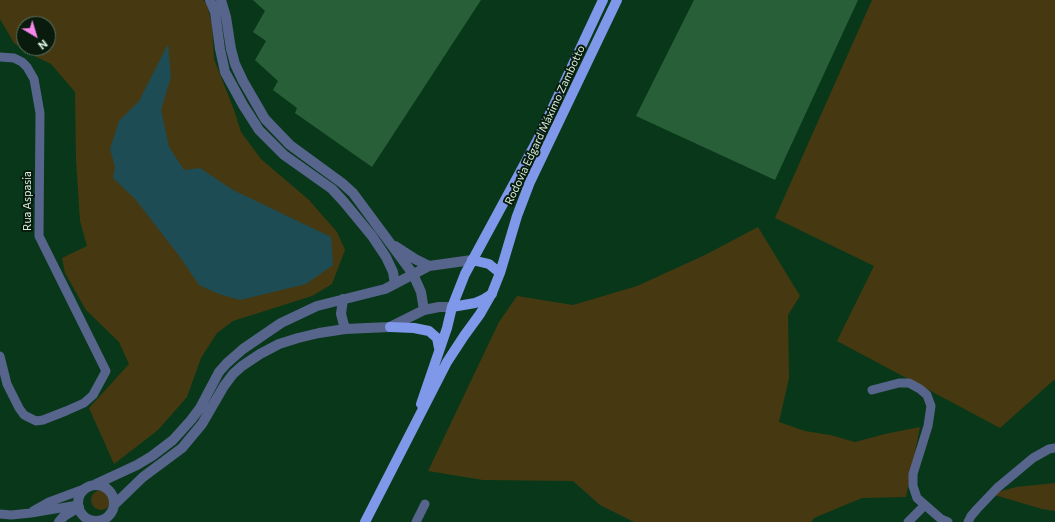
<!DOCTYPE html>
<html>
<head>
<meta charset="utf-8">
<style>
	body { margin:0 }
	#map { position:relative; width:1055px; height:522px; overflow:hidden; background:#083819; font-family:Commissioner,sans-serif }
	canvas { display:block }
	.north { position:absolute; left:16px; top:16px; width:40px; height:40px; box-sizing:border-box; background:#081b0d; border:1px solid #5b7060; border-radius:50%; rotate:142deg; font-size:11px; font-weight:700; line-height:16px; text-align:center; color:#d8f0dc }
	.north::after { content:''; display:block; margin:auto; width:14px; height:18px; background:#f688ed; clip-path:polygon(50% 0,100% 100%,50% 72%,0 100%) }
</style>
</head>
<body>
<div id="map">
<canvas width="1055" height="522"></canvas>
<div class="north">N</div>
</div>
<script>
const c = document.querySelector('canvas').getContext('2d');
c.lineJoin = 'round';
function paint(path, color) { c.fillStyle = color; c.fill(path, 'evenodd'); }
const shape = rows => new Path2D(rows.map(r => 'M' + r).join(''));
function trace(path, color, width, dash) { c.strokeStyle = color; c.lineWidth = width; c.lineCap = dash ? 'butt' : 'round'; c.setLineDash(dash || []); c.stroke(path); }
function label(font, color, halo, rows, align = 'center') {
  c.font = font + ' Commissioner,sans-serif'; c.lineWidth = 4; c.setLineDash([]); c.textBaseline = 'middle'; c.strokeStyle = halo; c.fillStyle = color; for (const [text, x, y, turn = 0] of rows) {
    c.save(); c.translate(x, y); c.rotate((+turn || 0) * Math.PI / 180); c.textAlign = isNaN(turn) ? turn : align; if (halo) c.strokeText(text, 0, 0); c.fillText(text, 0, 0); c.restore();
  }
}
const green = shape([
	[0,0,203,0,207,4,212,26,214,59,234,110,241,132,261,159,309,200,337,232,345,250,332,284,312,296,233,321,217,333,201,358,187,397,158,430,114,464,89,408,129,364,119,342,86,310,65,273,62,258,87,246,80,221,76,160,75,92,51,64,28,53,14,43,0,19],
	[24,24,48,24,48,48,24,48],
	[872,0,1055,0,1055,379,1000,428,837,341,874,266,775,218],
	[758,227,800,296,788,315,789,378,779,422,805,431,830,435,855,442,885,434,920,427,906,497,862,498,814,518,811,522,634,522,600,505,573,481,483,480,428,471,499,322,517,296,573,305,637,286,705,255],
	[1055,483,1055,511,1042,509,991,494,1016,487],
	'91 500a10 10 0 1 1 20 0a10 10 0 1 1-20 0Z'
]);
const water = shape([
	[168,44,171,77,161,110,169,147,184,170,200,168,233,190,331,237,333,265,306,284,240,300,219,294,199,285,180,257,136,200,113,178,115,167,110,149,119,121,139,101]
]);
const building = shape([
	[253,0,481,0,372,167,295,113,297,108,273,90,278,81,255,60,266,41,253,32,265,11],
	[694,0,858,0,775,180,636,116]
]);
const minor = shape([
	[0,57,14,58,22,62,27,67,34,79,40,113,39,236,106,371,93,395,84,403,66,411,43,420,36,421,24,415,19,408,7,384,0,356],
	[872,390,899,383,909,383,920,389,927,395,931,406,928,426,913,474,913,486,917,498,941,519,948,522],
	[33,511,49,502,84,489],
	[0,514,11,515,31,513,78,505],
	[416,522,425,504],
	[908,522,925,505],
	[968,522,971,516,977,509,997,488,1033,458,1049,449,1055,448]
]);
const tertiary = shape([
	[210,0,215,12,220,49,225,72,243,105,259,130,284,155,332,189,344,202,372,236,386,257,393,272,395,284],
	[221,0,226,17,231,49,235,64,243,81,265,119,290,145,342,183,353,193,413,274,421,292,424,310],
	[395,246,415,259,429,266],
	[343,299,341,314,345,329],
	[96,484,137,465,152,456,173,440,191,420,200,408,219,372,227,363,243,349,281,323,317,306,385,289,429,266,472,260],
	'78 503a18 18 0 1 1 36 0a18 18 0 1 1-36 0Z',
	[114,505,143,477,182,448,202,424,224,386,233,374,242,366,260,354,279,344,298,338,319,333,345,329,390,327,424,310,439,307,452,307],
	[59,522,64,516,79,507]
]);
const primary = shape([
	[472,260,489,264,500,273],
	[452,307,475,303,484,299,492,294],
	[390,327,414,328,429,331,437,338,439,348],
	[421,404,447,328,452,307,465,274,537,141,603,0],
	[365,522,447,362,464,336,480,314,492,293,500,273,517,216,530,182,617,0]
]);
const streetNames = [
	["Rodovia Edgard Máximo Zambotto",545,125,-65],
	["Rua Aspasia",27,201,-90]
];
paint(green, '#463912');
paint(water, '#1d4c54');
paint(building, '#295f38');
trace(minor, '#57648c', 9);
trace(tertiary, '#57648c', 10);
trace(primary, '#7f98ea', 10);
label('11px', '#d8f0dc', '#081b0d', streetNames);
</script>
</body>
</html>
